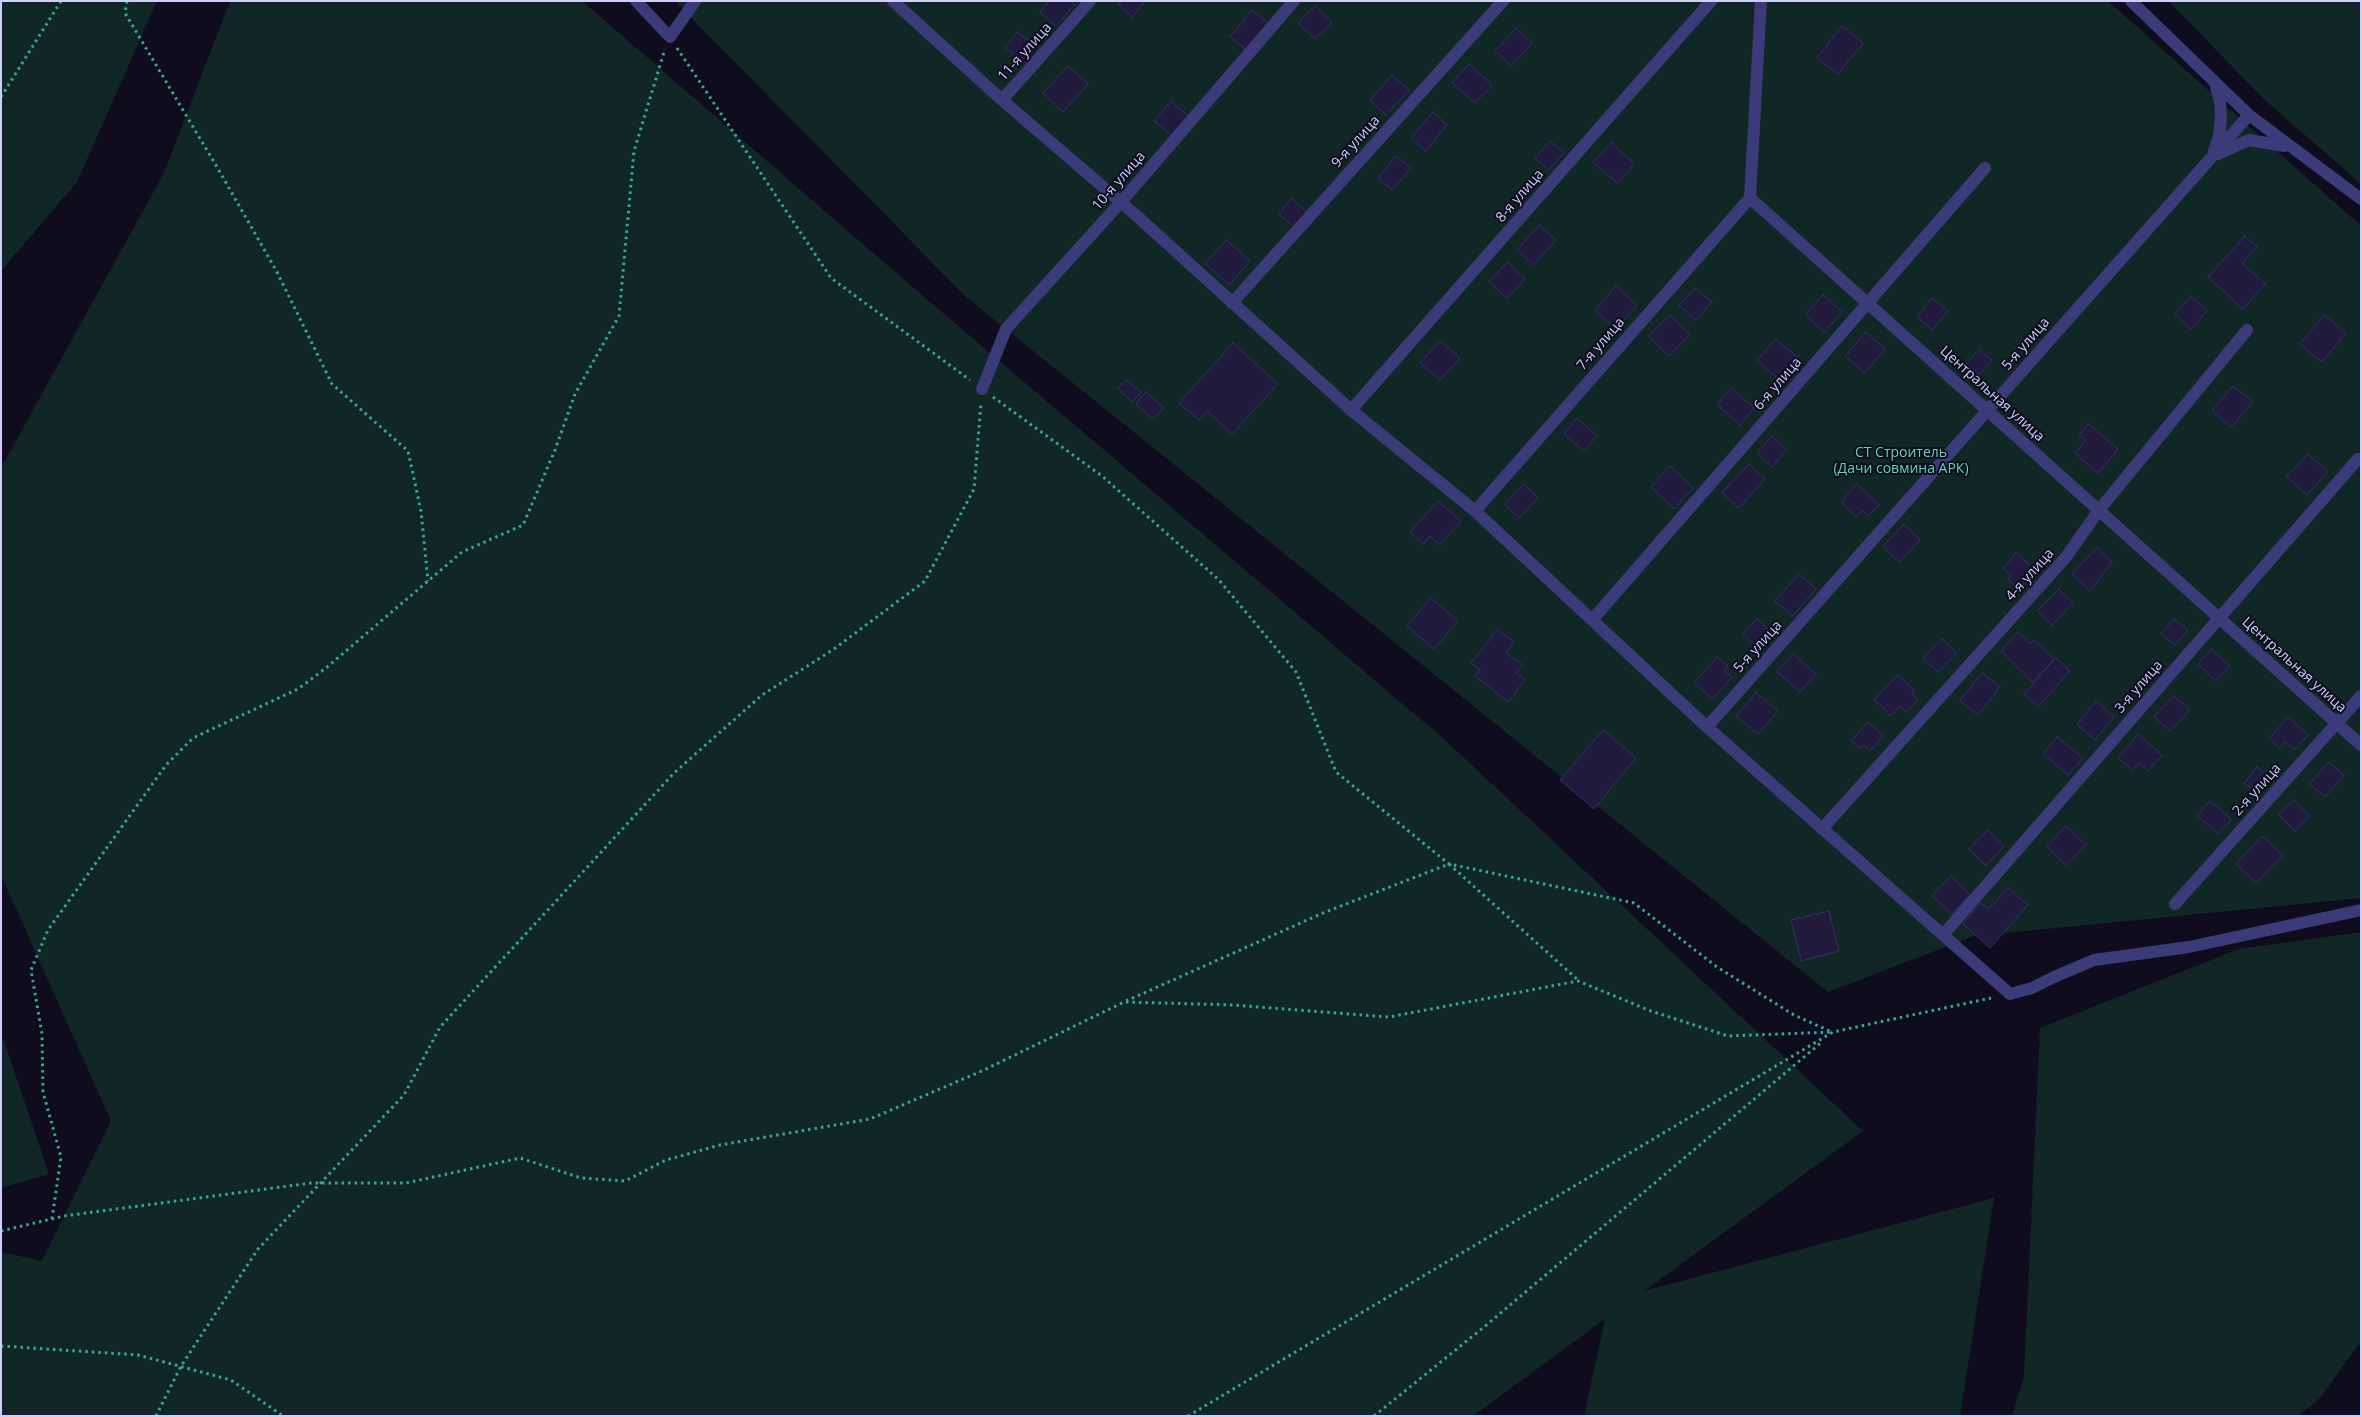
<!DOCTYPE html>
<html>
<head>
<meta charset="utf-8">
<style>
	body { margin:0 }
	#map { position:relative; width:2362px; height:1417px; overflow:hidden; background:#0f0d1d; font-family:"Open Sans",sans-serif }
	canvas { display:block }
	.frame { position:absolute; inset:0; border:2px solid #d0ccfc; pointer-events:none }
</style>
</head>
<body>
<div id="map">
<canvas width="2362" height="1417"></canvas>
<div class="frame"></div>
</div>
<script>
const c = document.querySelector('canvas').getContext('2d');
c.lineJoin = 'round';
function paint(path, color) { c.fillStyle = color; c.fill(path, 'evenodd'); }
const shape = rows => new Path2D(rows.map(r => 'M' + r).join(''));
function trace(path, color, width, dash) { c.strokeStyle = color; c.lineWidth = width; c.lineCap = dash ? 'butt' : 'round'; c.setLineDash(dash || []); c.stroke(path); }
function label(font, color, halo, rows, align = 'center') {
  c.font = font + ' "Open Sans",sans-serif'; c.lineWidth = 4; c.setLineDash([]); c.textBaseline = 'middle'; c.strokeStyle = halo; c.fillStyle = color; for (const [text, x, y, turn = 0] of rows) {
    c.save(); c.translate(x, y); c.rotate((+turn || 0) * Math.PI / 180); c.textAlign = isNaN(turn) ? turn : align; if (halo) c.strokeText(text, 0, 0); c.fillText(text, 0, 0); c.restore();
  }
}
const green = shape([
	[1,1,157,1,77,182,1,271],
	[230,1,582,1,909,284,1445,740,1863,1131,1644,1291,1994,1198,1960,1416,1584,1416,1605,1319,1473,1416,1,1416,1,1252,42,1261,111,1121,1,875,1,468,164,173],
	[675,1,2108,1,2361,226,2361,898,1974,936,1828,992,965,296],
	[2168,1,2361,1,2361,184,2266,101],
	[2361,932,2361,1341,2320,1398,2298,1416,2012,1416,2024,1377,2040,1028,2239,949],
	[1,1040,4,1041,49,1174,1,1188]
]);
const building = shape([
	[1049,1,1071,1,1075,4,1056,26,1040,12,1049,1],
	[1122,1,1145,1,1132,17,1119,5,1122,1],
	[1315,6,1332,22,1315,39,1298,23,1315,6],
	[1252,10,1268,23,1246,50,1230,37,1252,10],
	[1842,26,1863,43,1838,74,1817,58,1842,26],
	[1516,28,1532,43,1511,66,1495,51,1516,28],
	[1017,32,1041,49,1029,66,1005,48,1017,32],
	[1469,64,1492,85,1475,103,1452,83,1469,64],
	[1068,66,1088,84,1063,112,1043,93,1068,66],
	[1392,75,1409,90,1386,115,1370,100,1392,75],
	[1171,101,1188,116,1171,135,1154,121,1171,101],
	[1433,112,1447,125,1426,151,1411,138,1433,112],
	[1550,141,1564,153,1549,170,1535,158,1550,141],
	[1611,143,1635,164,1617,183,1593,162,1611,143],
	[1396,156,1411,168,1392,190,1378,178,1396,156],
	[1291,199,1310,214,1297,229,1279,214,1291,199],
	[1539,225,1556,240,1533,265,1517,250,1539,225],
	[2245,236,2257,247,2242,263,2265,284,2243,309,2208,277,2245,236],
	[1227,240,1250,261,1229,285,1205,263,1227,240],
	[1507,262,1525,279,1507,298,1489,282,1507,262],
	[1616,286,1637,305,1616,329,1595,310,1616,286],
	[1695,288,1712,302,1696,320,1679,305,1695,288],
	[1823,295,1842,312,1824,332,1805,315,1823,295],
	[2191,296,2207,311,2191,329,2175,314,2191,296],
	[1932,298,1948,311,1932,330,1917,317,1932,298],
	[1670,315,1690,335,1669,356,1649,336,1670,315],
	[2324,315,2346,333,2322,362,2300,344,2324,315],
	[1866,332,1885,349,1865,373,1845,356,1866,332],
	[1776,339,1797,357,1778,379,1757,360,1776,339],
	[1440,341,1460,358,1440,380,1420,363,1440,341],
	[1233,343,1278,384,1232,434,1207,411,1199,420,1179,403,1233,343],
	[1979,349,1992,360,1979,375,1966,364,1979,349],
	[1126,380,1141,392,1133,402,1118,389,1126,380],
	[2233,386,2253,402,2231,427,2212,411,2233,386],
	[1731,388,1754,408,1740,425,1717,405,1731,388],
	[1146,392,1164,408,1153,419,1136,404,1146,392],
	[1577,418,1597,436,1584,451,1564,434,1577,418],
	[2088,424,2118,449,2098,473,2075,453,2086,440,2079,435,2088,424],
	[1772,436,1787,450,1772,467,1757,453,1772,436],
	[2308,454,2328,472,2307,495,2287,477,2308,454],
	[1749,464,1765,479,1739,508,1722,493,1749,464],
	[1670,466,1693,488,1674,509,1651,487,1670,466],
	[1524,484,1538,498,1519,518,1505,504,1524,484],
	[1857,484,1879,505,1868,516,1863,511,1856,517,1841,502,1857,484],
	[1438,501,1461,521,1440,545,1430,536,1424,544,1410,532,1438,501],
	[1904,524,1920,540,1899,562,1883,546,1904,524],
	[2097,547,2112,562,2090,591,2072,574,2097,547],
	[2016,553,2035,570,2018,589,2008,579,2011,575,2003,568,2016,553],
	[1799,574,1816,589,1793,616,1775,601,1799,574],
	[2059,589,2073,603,2052,625,2037,611,2059,589],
	[1431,598,1458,621,1434,649,1407,626,1431,598],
	[1757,619,1772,633,1758,648,1743,634,1757,619],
	[2174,619,2188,630,2175,645,2161,634,2174,619],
	[1498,629,1514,642,1506,653,1523,665,1516,673,1525,680,1508,702,1475,676,1480,670,1471,663,1498,629],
	[2018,632,2030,644,2034,640,2054,659,2033,682,2001,651,2018,632],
	[1942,639,1956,653,1938,672,1923,658,1942,639],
	[2211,649,2230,666,2216,681,2198,664,2211,649],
	[1793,654,1816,674,1800,692,1777,672,1793,654],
	[1717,657,1728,666,1724,671,1732,677,1713,699,1694,683,1717,657],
	[2056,658,2070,671,2038,707,2024,694,2056,658],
	[1982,673,2000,687,1978,715,1960,701,1982,673],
	[1898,675,1914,691,1912,693,1918,700,1906,712,1900,706,1891,716,1874,699,1898,675],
	[1756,693,1778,711,1758,734,1736,716,1756,693],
	[2174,696,2190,710,2170,731,2154,717,2174,696],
	[2096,701,2114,717,2095,740,2077,724,2096,701],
	[2288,717,2308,735,2294,750,2285,742,2280,748,2269,739,2288,717],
	[1868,722,1883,736,1870,751,1864,745,1860,748,1851,741,1868,722],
	[1603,730,1636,758,1594,809,1560,780,1603,730],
	[2138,734,2162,755,2148,771,2139,763,2133,771,2118,758,2138,734],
	[2057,737,2083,758,2068,775,2043,754,2057,737],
	[2329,762,2344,775,2325,797,2309,784,2329,762],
	[2257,767,2269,778,2256,793,2244,783,2257,767],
	[2294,800,2310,816,2295,831,2279,815,2294,800],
	[2210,801,2231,819,2219,834,2197,816,2210,801],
	[2066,826,2086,845,2066,865,2047,846,2066,826],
	[1987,830,2004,846,1986,866,1969,849,1987,830],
	[2262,836,2283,855,2256,883,2236,864,2262,836],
	[1951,876,1970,895,1952,914,1932,896,1951,876],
	[2008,888,2028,905,1990,948,1963,924,1981,903,1989,909,2008,888],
	[1829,911,1839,951,1801,961,1791,920,1829,911]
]);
const path = shape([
	[127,1,125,13,217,167,277,272,332,384,408,451,421,511,428,581],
	[677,48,831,278,970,380],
	[1,97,61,1],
	[993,397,1102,476,1219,580,1296,672,1336,772,1449,864,1634,903,1717,967,1794,1015,1832,1032],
	[1126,1001,1323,913,1449,864,1578,980],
	[52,1219,61,1157,43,1092,42,1034,31,970,48,930,166,765,193,738,298,689,326,668,462,552,523,525,555,450,575,394,619,316,634,151,665,49],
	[1,1231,64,1216,311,1183,406,1183,520,1158,581,1178,625,1181,666,1160,720,1145,870,1119,984,1070,1124,1002,1234,1005,1389,1017,1578,981,1651,1011,1728,1036,1833,1032],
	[1,1346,138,1355,231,1380,283,1416],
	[156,1416,181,1366,258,1249,404,1095,440,1027,674,773,762,695,834,649,925,581,974,489,981,403],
	[1188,1416,1833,1032,1991,998],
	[1374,1416,1484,1327,1823,1041]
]);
const street = shape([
	[636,1,670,37,695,1],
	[893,1,1002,100,1138,217,1351,410,1475,511,1707,727,2010,994,2032,988,2054,977,2094,960,2189,947,2361,910],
	[1761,1,1750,198,2361,745],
	[2131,1,2249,115,2361,199],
	[1002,100,1090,1],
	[2214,151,2219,136,2221,118,2220,101,2215,83],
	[2218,154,2249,140,2284,146],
	[1232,303,1503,1],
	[982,389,1006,329,1121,202,1294,1],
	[1351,410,1711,1],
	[1475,511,1750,198],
	[1593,619,1985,168],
	[1707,727,2249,115],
	[1822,829,2066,557,2099,510,2247,330],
	[2175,904,2361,696],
	[1943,935,2358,459]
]);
const streetNames = [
	["11-я улица",1025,52,-48],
	["9-я улица",1356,142,-48],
	["10-я улица",1119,181,-49],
	["8-я улица",1520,196,-49],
	["7-я улица",1601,344,-49],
	["5-я улица",2026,344,-49],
	["6-я улица",1778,384,-49],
	["Центральная улица",1992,394,42],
	["4-я улица",2030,575,-48],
	["5-я улица",1758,647,-48],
	["Центральная улица",2294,665,42],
	["3-я улица",2139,687,-49],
	["2-я улица",2257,790,-48]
];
const parkNames = [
	["СТ Строитель",1901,453],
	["(Дачи совмина АРК)",1901,469]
];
paint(green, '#112725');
paint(building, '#201a3d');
trace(building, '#372e67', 1);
trace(path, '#35a79b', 3, [2.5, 4]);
trace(street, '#3b3b79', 12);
label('14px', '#d0ccfc', '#0f0d1d', streetNames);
label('14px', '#5ed6b3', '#0f0d1d', parkNames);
</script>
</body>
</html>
